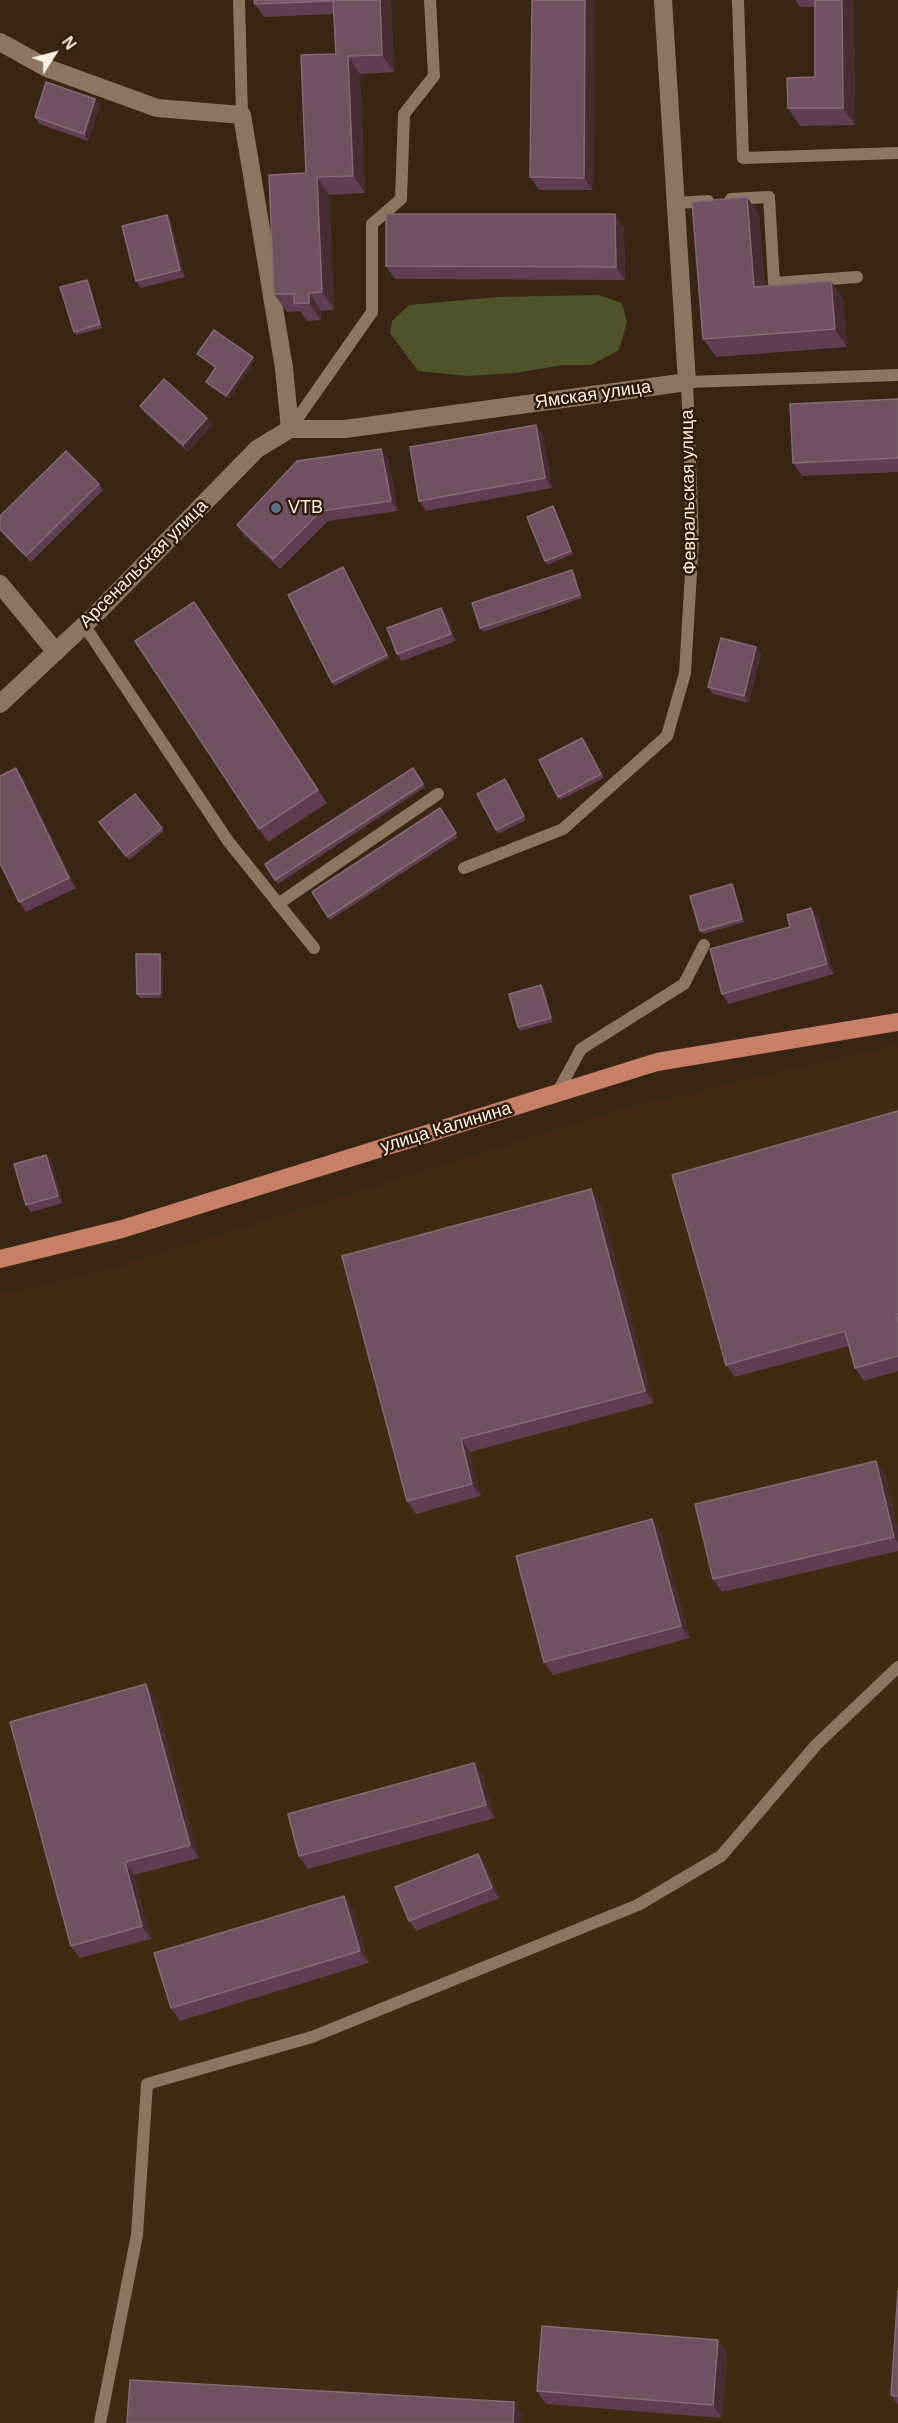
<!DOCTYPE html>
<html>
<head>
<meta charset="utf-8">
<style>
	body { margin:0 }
	#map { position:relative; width:898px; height:2423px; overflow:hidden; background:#392514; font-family:Helvetica,sans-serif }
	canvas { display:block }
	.north { position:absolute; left:24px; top:24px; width:60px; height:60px; -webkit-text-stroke:4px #2e1b0a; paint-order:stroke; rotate:54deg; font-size:16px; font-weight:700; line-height:24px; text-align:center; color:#fdf0e5 }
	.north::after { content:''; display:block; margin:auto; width:21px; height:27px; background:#fdf0e5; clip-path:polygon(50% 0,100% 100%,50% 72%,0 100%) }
</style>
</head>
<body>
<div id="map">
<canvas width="898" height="2423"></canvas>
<div class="north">N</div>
</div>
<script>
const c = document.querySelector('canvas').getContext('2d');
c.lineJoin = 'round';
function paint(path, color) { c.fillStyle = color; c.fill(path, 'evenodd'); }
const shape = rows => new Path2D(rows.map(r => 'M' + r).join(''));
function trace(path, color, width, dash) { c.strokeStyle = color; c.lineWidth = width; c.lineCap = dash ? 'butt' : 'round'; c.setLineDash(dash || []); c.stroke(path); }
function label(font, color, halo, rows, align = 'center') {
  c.font = font + ' Helvetica,sans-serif'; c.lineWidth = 5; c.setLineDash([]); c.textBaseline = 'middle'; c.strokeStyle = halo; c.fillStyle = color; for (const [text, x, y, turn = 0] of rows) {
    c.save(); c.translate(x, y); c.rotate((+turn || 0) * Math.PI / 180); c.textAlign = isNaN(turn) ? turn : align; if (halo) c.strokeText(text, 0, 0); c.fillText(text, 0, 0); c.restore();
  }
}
const built = shape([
	[898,1045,898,2423,0,2423,0,1295,107,1270,623,1109]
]);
const green = shape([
	[598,295,622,303,627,322,619,350,591,365,563,365,515,373,468,376,418,371,390,333,392,321,409,305,498,297]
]);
const lane = shape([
	[239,0,242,115],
	[738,0,743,158,898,153],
	[731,199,769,197,774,283,857,277],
	[676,203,708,201],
	[290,429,372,312,372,224,401,199,404,114,434,76,430,0],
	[84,625,228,841,314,948],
	[464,868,563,829,667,736,685,673,693,540,687,382,898,375],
	[278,904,438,794],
	[557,1093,581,1049,684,984,704,945],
	[100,2423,137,2235,147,2084,312,2037,638,1905,721,1856,816,1745,898,1667]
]);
const street = shape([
	[0,42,47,68,157,108,242,115,284,368,290,429],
	[0,584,56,652]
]);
const secondary = shape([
	[0,704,97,613,257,449,290,429,345,429,687,382,663,0]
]);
const primary = shape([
	[0,1259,122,1229,657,1062,898,1022]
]);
const wall = shape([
	[254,0,391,0,394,72,360,74,365,193,329,195,334,310,321,311,321,320,307,321,300,311,287,312,274,294,336,54,334,14,264,17,255,4],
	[532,0,594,0,593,190,539,190,530,177],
	[795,0,854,0,855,125,800,126,788,108,815,77,815,7,800,7],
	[95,99,100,106,88,141,39,124,35,117],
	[747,197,759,215,765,287,831,281,843,299,847,347,716,357,703,339],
	[167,215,171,222,185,277,141,288,136,281],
	[624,227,625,280,395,279,386,266],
	[87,280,89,283,102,328,76,335,74,332],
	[197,354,255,360,229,399,208,385,206,382,215,368,200,357],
	[898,399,898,472,802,476,793,463],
	[140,406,212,425,188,452,145,413],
	[536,425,543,435,552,488,426,511,419,501],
	[388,459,398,511,328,521,280,569,244,535,237,525],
	[99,484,103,490,31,562,0,531,0,516],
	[555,509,573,554,547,565,545,561],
	[572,570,574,573,582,598,483,632,480,628],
	[345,571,389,658,334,686,332,682],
	[441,608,446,614,456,641,402,661,397,654],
	[203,615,327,803,268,842,259,829],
	[756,647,761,653,749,703,713,694,708,687],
	[585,741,604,778,560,800,558,797],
	[413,768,425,787,278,884,265,864],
	[23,778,76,888,26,912,19,902],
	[507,783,526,820,498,834,496,830],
	[135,794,164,831,129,860,99,822],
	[440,808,458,837,330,920,328,917],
	[732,884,734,887,744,922,703,934,700,931],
	[811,908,818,918,834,974,729,1004,722,994,790,927],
	[160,954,162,957,163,998,140,998,137,994],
	[541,985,544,988,553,1022,520,1031,518,1027],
	[898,1111,898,1371,864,1381,855,1368,849,1346,735,1377,726,1365],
	[46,1155,51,1161,63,1203,31,1212,26,1205],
	[600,1202,654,1403,470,1452,481,1496,416,1514,407,1501],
	[885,1474,898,1528,898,1551,722,1592,713,1579],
	[652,1519,661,1532,690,1638,553,1675,544,1662],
	[155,1697,199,1858,134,1875,151,1939,80,1958,71,1946],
	[474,1763,483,1776,495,1818,308,1869,299,1856],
	[478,1854,485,1864,499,1898,416,1931,409,1921],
	[344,1896,353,1909,369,1963,180,2021,171,2008],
	[898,2291,898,2405,891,2395],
	[718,2340,727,2353,722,2418,546,2404,537,2391]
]);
const shadedWall = shape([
	[380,0,391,0,394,72,382,55],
	[585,0,594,0,593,190,584,178],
	[842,0,854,0,855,125,843,108],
	[348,56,360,74,365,193,353,176],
	[95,99,100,106,88,141,84,134],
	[317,177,329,195,334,310,322,292],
	[747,197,759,215,766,305,754,287],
	[615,214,624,227,625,280,616,267],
	[167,215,171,222,185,277,180,270],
	[87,280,89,283,102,328,100,324],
	[831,281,843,299,847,347,835,329],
	[309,293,321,311,321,320,309,303],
	[253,357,255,360,229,399,226,396],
	[207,418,212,425,188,452,183,445],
	[536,425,543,435,552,488,545,478],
	[381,449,388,459,398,511,391,501],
	[553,506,555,509,573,554,571,551],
	[572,570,574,573,582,598,580,595],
	[441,608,446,614,456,641,451,634],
	[756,647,761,653,749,703,744,696],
	[16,768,23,778,76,888,69,878],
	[732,884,734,887,744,922,742,919],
	[811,908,818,918,834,974,827,964],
	[160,954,162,957,163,998,160,994],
	[541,985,544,988,553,1022,551,1018],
	[46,1155,51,1161,63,1203,58,1196],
	[591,1189,600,1202,654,1403,645,1391],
	[461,1439,470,1452,481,1496,472,1484],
	[876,1461,885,1474,898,1528,898,1542,894,1537],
	[652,1519,661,1532,690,1638,681,1626],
	[146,1684,155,1697,199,1858,190,1845],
	[474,1763,483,1776,495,1818,486,1805],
	[478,1854,485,1864,499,1898,492,1888],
	[125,1862,134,1875,151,1939,142,1926],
	[344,1896,353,1909,369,1963,360,1951],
	[718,2340,727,2353,722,2418,713,2405],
	[514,2402,523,2415,522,2423,513,2423]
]);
const building = shape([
	[254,0,333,0,333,1,255,4,254,0],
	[333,0,380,0,382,55,348,56,353,176,317,177,322,292,309,293,309,303,294,303,294,294,274,294,269,175,306,173,301,55,336,54,333,0],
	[532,0,585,0,584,178,530,177,532,0],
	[815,0,842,0,843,108,788,108,787,78,815,77,815,0],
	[46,82,95,99,84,134,35,117,46,82],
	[747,197,754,287,831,281,835,329,703,339,692,202,747,197],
	[386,214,615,214,616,267,386,266,386,214],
	[167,215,180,270,136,281,122,226,167,215],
	[87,280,100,324,74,332,60,287,87,280],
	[214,330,253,357,226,396,206,382,216,367,197,354,214,330],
	[164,379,207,418,183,445,140,406,164,379],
	[898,399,898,458,793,463,790,404,898,399],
	[536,425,545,478,419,501,410,447,536,425],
	[381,449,391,501,321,511,273,559,237,525,297,461,381,449],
	[66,451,99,484,26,556,0,529,0,516,66,451],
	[553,506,571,551,545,561,527,517,553,506],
	[343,567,387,655,332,682,288,595,343,567],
	[572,570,580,595,480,628,472,603,572,570],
	[194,602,318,790,259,829,135,641,194,602],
	[441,608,451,634,397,654,387,628,441,608],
	[721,638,756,647,744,696,708,687,721,638],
	[582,738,601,774,558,797,539,760,582,738],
	[16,768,69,878,19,902,0,863,0,776,16,768],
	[413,768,423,784,275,880,265,864,413,768],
	[505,779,524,816,496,830,477,794,505,779],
	[135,794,162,828,126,856,99,822,135,794],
	[440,808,456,833,328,917,312,892,440,808],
	[732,884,742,919,700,931,690,896,732,884],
	[811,908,827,964,722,994,710,949,790,927,787,915,811,908],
	[136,954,160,954,160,994,137,994,136,954],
	[541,985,551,1018,518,1027,509,994,541,985],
	[898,1111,898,1314,896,1315,898,1323,898,1356,855,1368,845,1331,726,1365,672,1175,898,1111],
	[46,1155,58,1196,26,1205,14,1164,46,1155],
	[591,1189,645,1391,461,1439,472,1484,407,1501,342,1256,591,1189],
	[876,1461,894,1537,713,1579,695,1504,876,1461],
	[652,1519,681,1626,544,1662,516,1556,652,1519],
	[146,1684,190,1845,125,1862,142,1926,71,1946,10,1722,146,1684],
	[474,1763,486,1805,299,1856,288,1814,474,1763],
	[478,1854,492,1888,409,1921,395,1887,478,1854],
	[344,1896,360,1951,171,2008,154,1953,344,1896],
	[898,2291,898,2396,891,2395,898,2291],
	[542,2326,718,2340,713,2405,537,2391,542,2326],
	[130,2380,514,2402,513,2423,127,2423,130,2380]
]);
const markers = [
	[276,508,6,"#5c6f8a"]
];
const streetNames = [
	["Ямская улица",593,395,-8],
	["Февральская улица",689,492,-91],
	["Арсенальская улица",144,564,-45],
	["улица Калинина",446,1128,-17]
];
const poiNames = [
	["VTB",288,508]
];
paint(built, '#422912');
paint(green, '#4f5329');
trace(lane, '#8c7561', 12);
trace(street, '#8c7561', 18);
trace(secondary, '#8c7561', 18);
trace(primary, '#c77f67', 18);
paint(wall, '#603d51');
paint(shadedWall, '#492b32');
paint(building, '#715061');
trace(building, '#876976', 1.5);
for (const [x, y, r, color] of markers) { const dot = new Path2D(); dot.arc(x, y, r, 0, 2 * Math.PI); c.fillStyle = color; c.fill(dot); trace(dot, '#2e1b0a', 2); }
label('18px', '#fdf0e5', '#2e1b0a', streetNames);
label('18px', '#fdf0e5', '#2e1b0a', poiNames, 'left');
</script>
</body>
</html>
